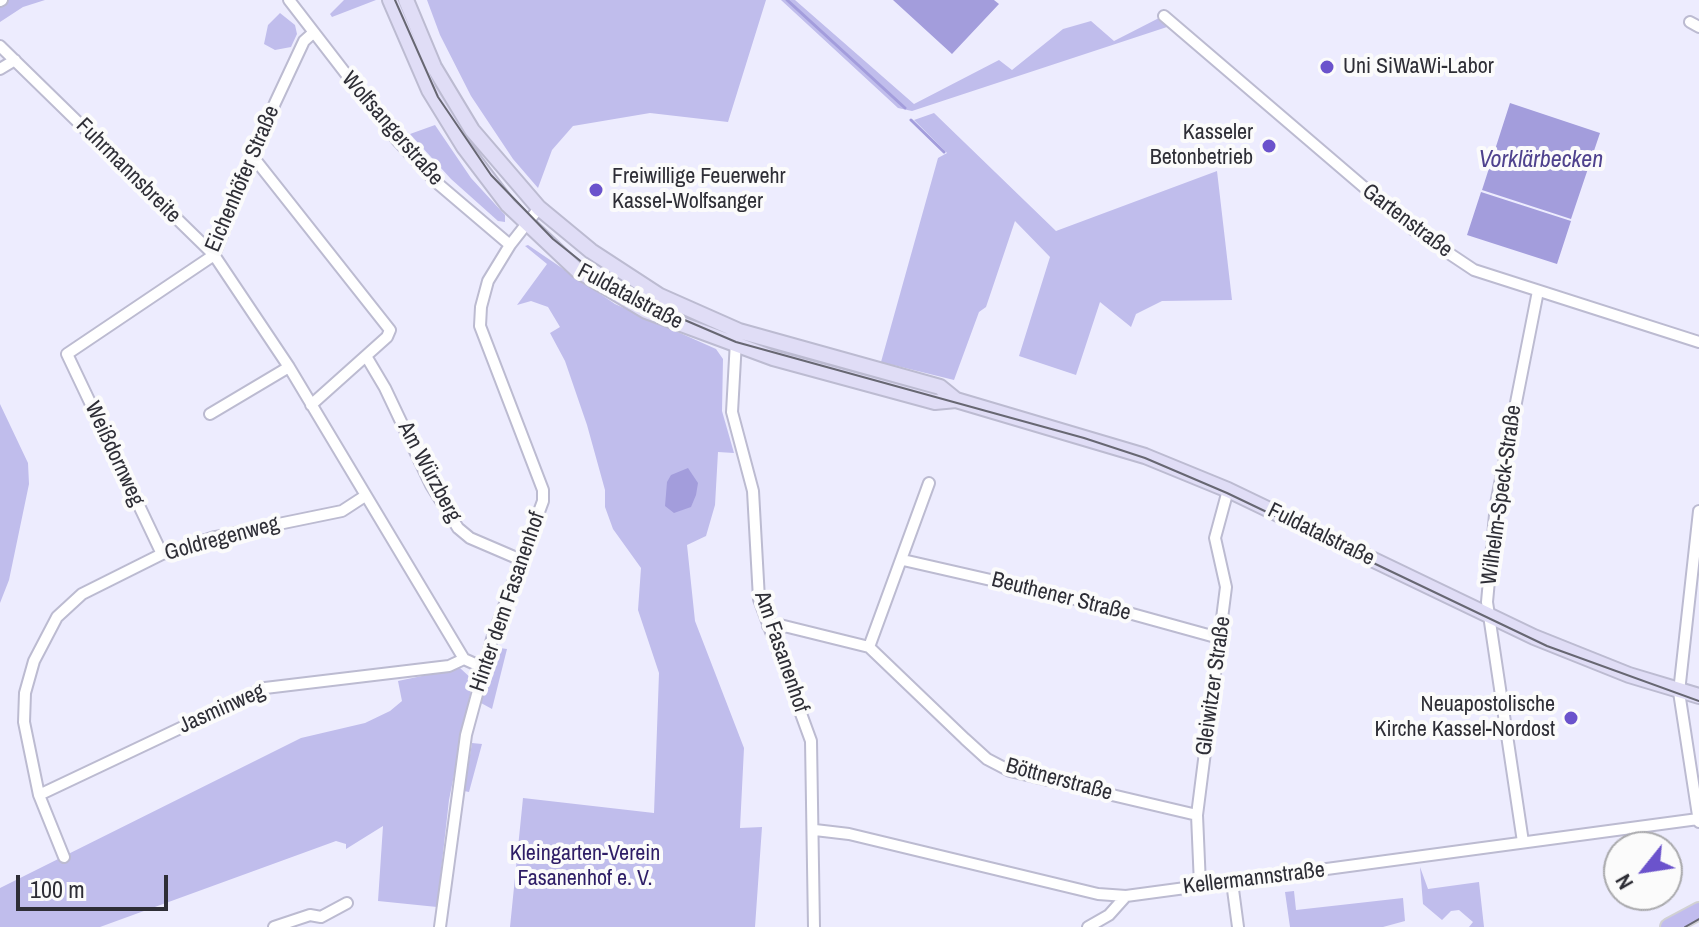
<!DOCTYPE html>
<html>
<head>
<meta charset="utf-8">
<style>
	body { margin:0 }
	#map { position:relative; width:1699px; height:927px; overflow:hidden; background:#edecfe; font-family:"Archivo Narrow",sans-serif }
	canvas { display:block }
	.north { position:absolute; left:1603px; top:831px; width:80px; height:80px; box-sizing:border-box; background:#fbfbfb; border:2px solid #a9a9ac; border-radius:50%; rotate:240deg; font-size:22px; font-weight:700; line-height:32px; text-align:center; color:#2e2e36 }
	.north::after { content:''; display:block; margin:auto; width:28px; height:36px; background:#6b53cc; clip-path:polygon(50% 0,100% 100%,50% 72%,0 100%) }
	.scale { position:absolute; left:16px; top:875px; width:152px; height:36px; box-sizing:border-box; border:4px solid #2e2e36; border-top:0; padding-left:10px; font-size:24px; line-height:28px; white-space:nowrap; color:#2e2e36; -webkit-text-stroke:6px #fbfbfb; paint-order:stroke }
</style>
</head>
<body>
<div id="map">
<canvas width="1699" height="927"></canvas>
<div class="north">N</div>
<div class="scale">100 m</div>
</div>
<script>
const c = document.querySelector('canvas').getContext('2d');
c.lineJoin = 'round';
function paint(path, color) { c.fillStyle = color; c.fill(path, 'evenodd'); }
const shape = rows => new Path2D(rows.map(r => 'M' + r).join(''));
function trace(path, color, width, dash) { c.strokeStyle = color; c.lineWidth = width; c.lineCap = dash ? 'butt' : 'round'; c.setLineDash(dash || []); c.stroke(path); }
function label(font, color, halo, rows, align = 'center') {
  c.font = font + ' "Archivo Narrow",sans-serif'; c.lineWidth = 8; c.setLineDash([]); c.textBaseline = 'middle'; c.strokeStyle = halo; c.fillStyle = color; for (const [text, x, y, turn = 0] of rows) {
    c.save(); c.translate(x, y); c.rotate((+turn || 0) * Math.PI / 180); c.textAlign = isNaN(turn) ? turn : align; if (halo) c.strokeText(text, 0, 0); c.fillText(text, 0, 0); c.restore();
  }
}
const green = shape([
	[4,0,45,0,23,7,0,22,0,2],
	[344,0,376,0,332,17,330,14],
	[427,0,766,0,728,122,650,113,573,126,552,150,538,188,513,159,471,96,440,35],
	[781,0,795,0,914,104,999,60,1012,70,1063,29,1091,21,1114,41,1159,18,1167,27,912,111,898,108],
	[280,13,295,25,297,34,291,47,275,50,264,44,268,25],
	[934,113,1056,231,1217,171,1232,300,1162,301,1136,314,1131,327,1100,302,1076,375,1019,356,1050,257,1015,221,986,307,979,312,954,380,881,362,938,158,947,153,914,120],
	[435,125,471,178,505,215,505,222,498,221,451,179,410,134],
	[528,245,615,304,716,349,723,359,722,411,734,453,718,452,715,505,706,536,687,545,695,621,744,748,740,828,762,827,755,927,510,927,523,798,654,813,659,673,638,610,641,568,613,529,605,507,605,490,587,425,565,361,550,333,560,327,548,307,531,301,517,305,547,264,525,246],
	[0,404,28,463,29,484,9,580,0,603],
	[500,648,507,649,492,709,481,703,494,652],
	[460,668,473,680,449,800,437,907,378,901,383,826,346,849,346,844,336,841,100,927,0,927,0,888,301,738,365,723,390,711,402,701,398,681],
	[472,743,482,744,469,792,464,791],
	[1420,867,1428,889,1479,882,1484,927,1469,927,1473,922,1459,910,1451,911,1442,920,1423,904],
	[1294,891,1296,910,1403,898,1405,921,1383,927,1290,927,1285,892]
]);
const water = shape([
	[893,0,994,0,999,4,952,54],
	[1510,103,1600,133,1571,219,1482,190],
	[1481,192,1571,221,1557,264,1467,235],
	[688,468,698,483,696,495,691,507,674,513,665,506,667,482,671,475]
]);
const stream = shape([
	[787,0,905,108],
	[911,120,944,152]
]);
const street = shape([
	[289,0,397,140,436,182,510,245],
	[0,1,2,0],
	[1164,16,1414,230,1474,270,1699,342],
	[1690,22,1699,27],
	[0,46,214,255,289,367,464,659,484,668],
	[0,69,15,60],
	[254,158,390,330,387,337,311,405],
	[736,341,732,412,753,491,759,599,811,741,814,927],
	[366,356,385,388,431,485,458,528,470,538,519,559],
	[210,414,289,367],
	[1699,511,1679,692,1699,822],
	[162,554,67,354,214,255,275,103,304,41,313,33],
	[903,560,1096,604,1219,638],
	[768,626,780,625,869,647,965,739,987,759,1010,771,1197,815],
	[869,647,929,483],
	[39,795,265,688,449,666,464,659],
	[815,830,849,834,1098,894,1126,896,1698,819],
	[1523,842,1487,602,1496,504,1538,291],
	[64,857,39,795,24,722,25,693,34,661,57,617,82,594,162,554,215,537,342,511,365,496],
	[1232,882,1238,927],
	[1200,885,1197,815,1226,587,1215,538,1228,490],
	[274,927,310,915,321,917,347,903],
	[440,927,466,735,492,639,543,501,543,490,480,326,481,307,488,281,510,245,539,208],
	[1088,927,1109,915,1126,896]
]);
const secondary = shape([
	[390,0,429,90,464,147,508,205,577,270,646,311,773,358,935,402,956,400,1145,456,1228,490,1534,637,1629,675,1699,696],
	[406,0,434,67,472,130,539,208,591,251,660,296,739,331,940,387,956,400]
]);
const primary = shape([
	[1669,927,1699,911]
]);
const tram = shape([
	[395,0,438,97,491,175,553,239,598,275,645,303,736,342,1084,438,1145,458,1227,493,1547,646,1699,701],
	[1685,927,1699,919]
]);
const markers = [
	[1327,67,8,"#6b53cc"],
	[1269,146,8,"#6b53cc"],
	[596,190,8,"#6b53cc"],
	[1571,718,8,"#6b53cc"]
];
const poiNames = [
	["Uni SiWaWi-Labor",1343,67],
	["Kasseler",1253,133,"right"],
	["Betonbetrieb",1253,158,"right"],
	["Freiwillige Feuerwehr",612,177],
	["Kassel-Wolfsanger",612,202],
	["Neuapostolische",1555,705,"right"],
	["Kirche Kassel-Nordost",1555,730,"right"]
];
const streetNames = [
	["Wolfsangerstraße",392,129,49],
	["Fuhrmannsbreite",128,171,45],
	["Eichenhöfer Straße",243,179,-67],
	["Gartenstraße",1407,221,37],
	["Fuldatalstraße",630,297,28],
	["Weißdornweg",114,454,65],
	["Am Würzberg",429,472,62],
	["Wilhelm-Speck-Straße",1502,495,-82],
	["Fuldatalstraße",1321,535,26],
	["Goldregenweg",222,539,-15],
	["Beuthener Straße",1061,597,14],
	["Hinter dem Fasanenhof",508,602,-71],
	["Am Fasanenhof",781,652,71],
	["Gleiwitzer Straße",1214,686,-82],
	["Jasminweg",222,709,-24],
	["Böttnerstraße",1059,780,15],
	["Kellermannstraße",1254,879,-7]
];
const parkNames = [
	["Kleingarten-Verein",585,854],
	["Fasanenhof e. V.",585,879]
];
const waterNames = [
	["Vorklärbecken",1541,161]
];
paint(green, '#c0bdec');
paint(water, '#a39ddc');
trace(stream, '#a39ddc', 3);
trace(street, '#bcbbd1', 14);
trace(secondary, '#bcbbd1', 18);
trace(primary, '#d1d1d3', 20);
trace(street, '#fff', 10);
trace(secondary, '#e0ddf6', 14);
trace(primary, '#c1bcee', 16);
trace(tram, '#676772', 2);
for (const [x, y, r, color] of markers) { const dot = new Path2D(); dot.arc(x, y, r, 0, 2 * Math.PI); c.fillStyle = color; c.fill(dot); trace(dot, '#fbfbfb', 3); }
label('22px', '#2e2e36', '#fbfbfb', poiNames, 'left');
label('22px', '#2e2e36', '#fbfbfb', streetNames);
label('22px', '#2e1d66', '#fbfbfb', parkNames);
label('italic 24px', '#4f428e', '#fbfbfb', waterNames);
</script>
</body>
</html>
